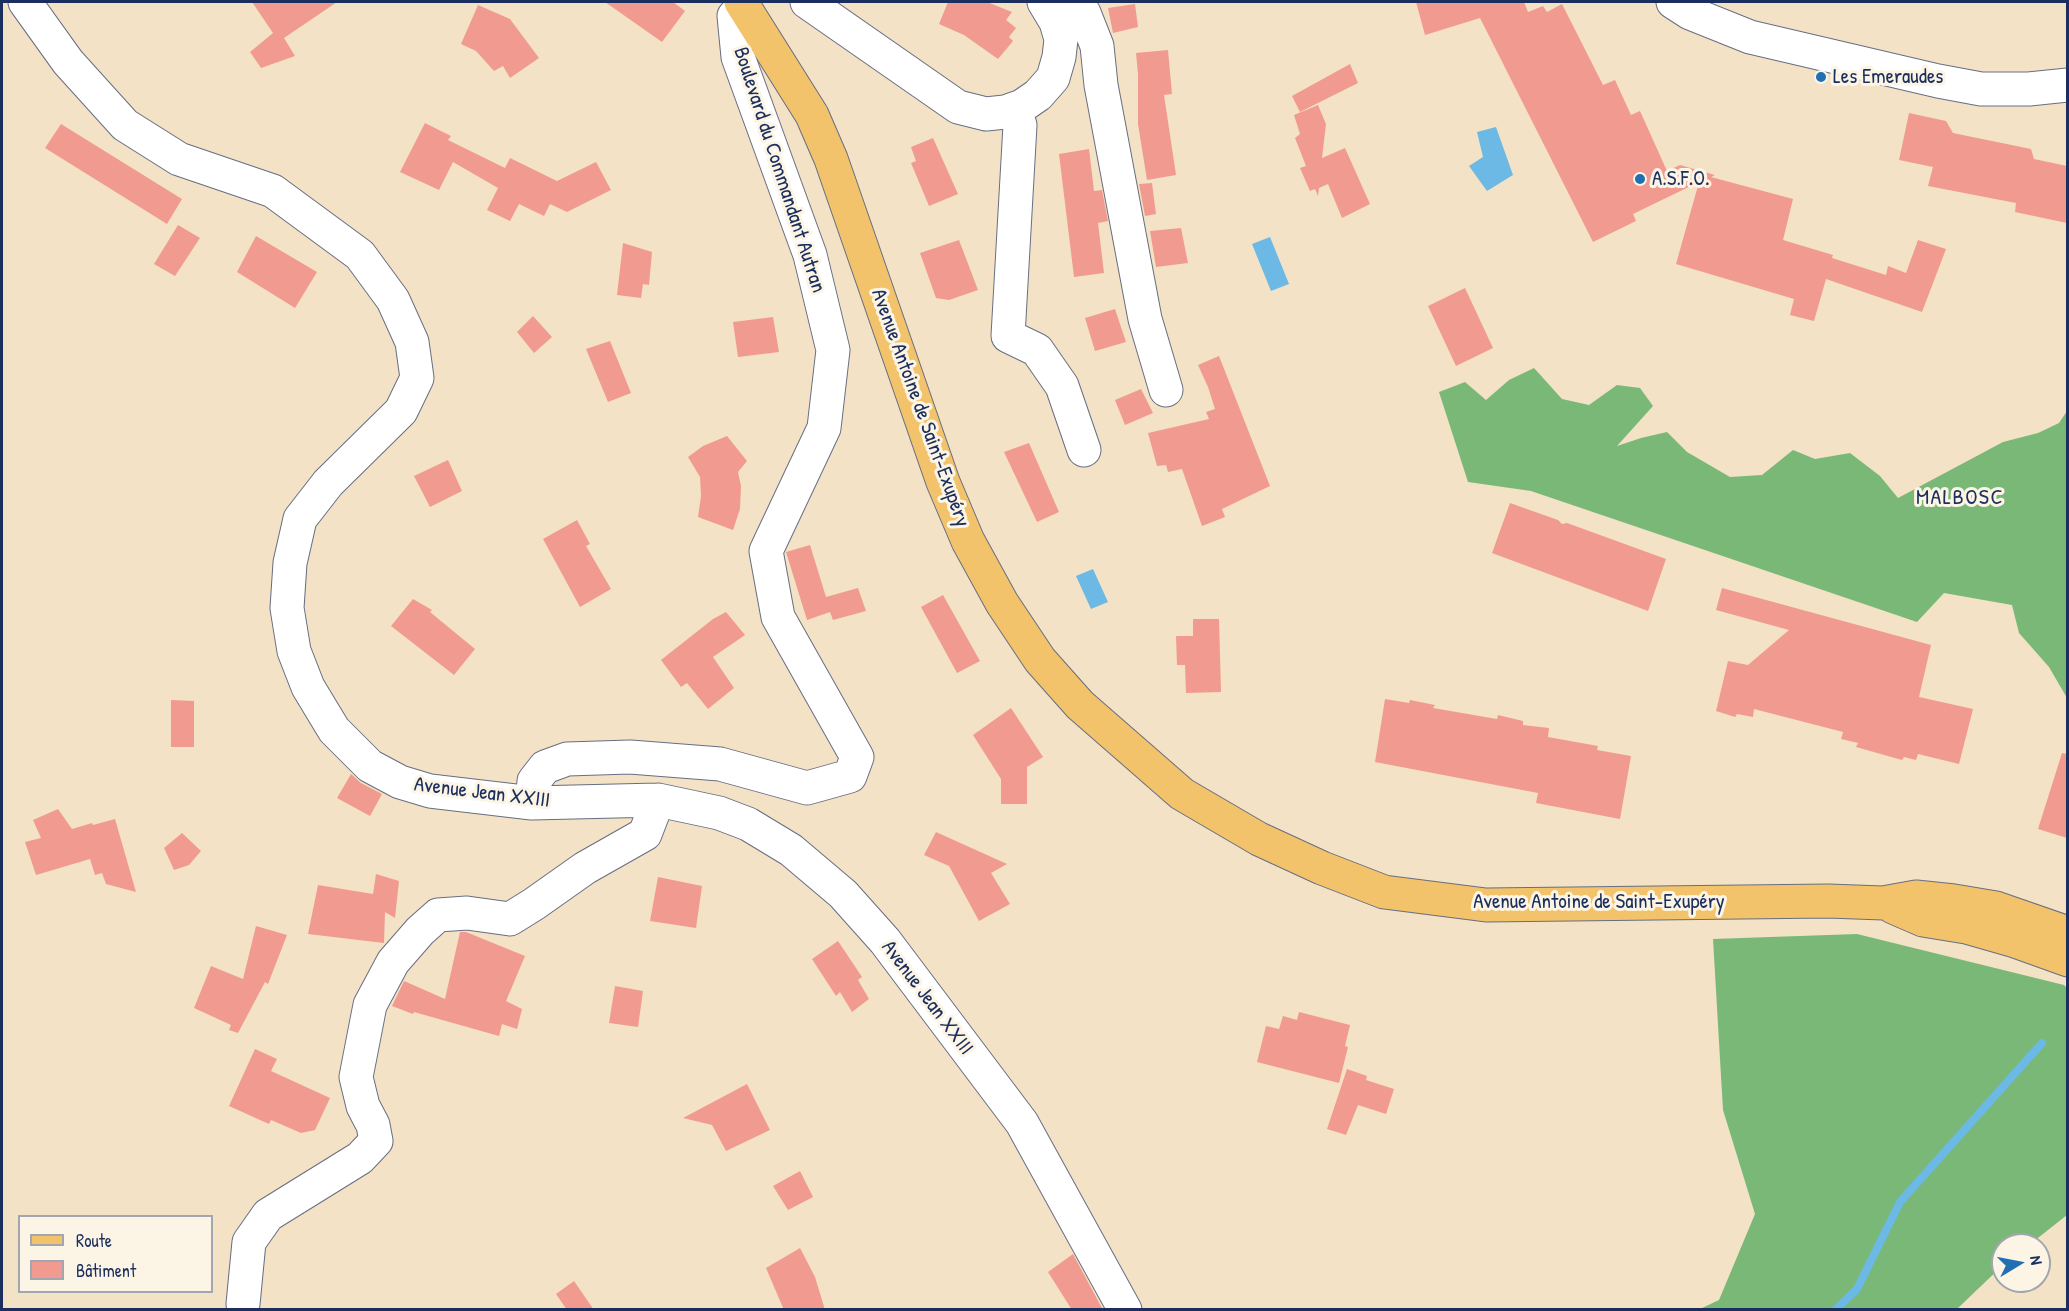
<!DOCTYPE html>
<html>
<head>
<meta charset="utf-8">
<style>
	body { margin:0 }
	#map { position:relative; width:2069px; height:1311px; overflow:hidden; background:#f3e2c5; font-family:"Patrick Hand",sans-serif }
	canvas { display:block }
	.frame { position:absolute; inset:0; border:3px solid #1b2f5e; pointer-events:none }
	.legend { position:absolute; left:18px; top:1215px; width:195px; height:78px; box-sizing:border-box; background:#fcf5e5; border:2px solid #a2a6af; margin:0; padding:8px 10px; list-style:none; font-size:18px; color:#1b2f5e }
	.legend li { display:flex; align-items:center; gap:12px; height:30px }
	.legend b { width:30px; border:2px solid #a2a6af }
	.north { position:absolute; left:1991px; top:1233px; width:60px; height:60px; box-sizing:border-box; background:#fcf5e5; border:2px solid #a2a6af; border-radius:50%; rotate:80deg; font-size:16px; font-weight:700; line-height:24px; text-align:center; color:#1b2f5e }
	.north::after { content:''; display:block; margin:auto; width:21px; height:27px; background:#1f6fb2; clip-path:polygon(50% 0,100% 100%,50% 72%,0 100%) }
</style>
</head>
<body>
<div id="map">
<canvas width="2069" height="1311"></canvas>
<div class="frame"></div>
<ul class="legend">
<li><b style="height:8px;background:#f2c36a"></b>Route</li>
<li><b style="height:16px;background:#f19b90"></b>Bâtiment</li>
</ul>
<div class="north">N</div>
</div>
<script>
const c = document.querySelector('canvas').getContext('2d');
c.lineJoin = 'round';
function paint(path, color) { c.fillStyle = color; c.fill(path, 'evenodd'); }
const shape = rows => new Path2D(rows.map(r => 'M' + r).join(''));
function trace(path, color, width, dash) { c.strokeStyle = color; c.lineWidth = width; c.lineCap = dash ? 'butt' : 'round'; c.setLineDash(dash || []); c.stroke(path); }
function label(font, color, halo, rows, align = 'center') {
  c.font = font + ' "Patrick Hand",sans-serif'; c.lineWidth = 6; c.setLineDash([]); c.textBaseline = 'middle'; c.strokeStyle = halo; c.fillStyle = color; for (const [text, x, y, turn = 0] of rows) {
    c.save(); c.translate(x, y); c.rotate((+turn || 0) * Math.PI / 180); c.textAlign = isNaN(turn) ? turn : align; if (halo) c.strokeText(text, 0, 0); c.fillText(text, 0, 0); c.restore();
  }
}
const forest = shape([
	[1534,368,1562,399,1589,405,1617,385,1640,388,1653,406,1617,446,1641,438,1667,432,1687,452,1730,477,1762,475,1793,450,1815,459,1850,453,1880,476,1898,498,2003,442,2038,433,2059,423,2067,411,2067,698,2049,667,2019,633,2012,605,1944,593,1917,622,1531,491,1468,482,1439,392,1465,382,1486,400,1509,380],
	[1857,934,2064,985,2067,988,2067,1215,2029,1245,2003,1245,2003,1265,1957,1309,1700,1309,1719,1300,1755,1214,1723,1110,1713,939]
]);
const water = shape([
	[1496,127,1513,175,1487,191,1469,166,1483,157,1477,132],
	[1270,237,1289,284,1271,291,1252,244],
	[1093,569,1108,602,1091,609,1076,576]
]);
const stream = shape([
	[1835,1310,1857,1289,1900,1202,2042,1043]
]);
const building = shape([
	[252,2,337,2,284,38,295,56,261,68,250,52,273,33],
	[605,2,673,2,685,11,662,42],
	[948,2,987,2,1012,12,1006,20,1016,28,1009,37,1013,41,998,59,964,35,939,24],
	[1416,2,1524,2,1528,12,1543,6,1547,12,1562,4,1603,85,1615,80,1631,115,1640,111,1667,171,1680,165,1715,175,1711,177,1793,199,1783,240,1833,255,1832,258,1886,275,1888,266,1906,273,1918,240,1946,249,1922,312,1826,279,1814,321,1790,315,1794,299,1676,264,1699,182,1633,214,1636,221,1593,242,1480,18,1425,35],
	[1135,4,1138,27,1113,33,1108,8],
	[478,5,510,19,539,58,510,78,503,66,494,71,476,51,461,44],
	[1168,50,1172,94,1164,95,1176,175,1147,180,1138,124,1138,74,1136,53],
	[1350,64,1358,83,1300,112,1292,96],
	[1318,105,1326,124,1322,158,1345,148,1370,204,1342,218,1328,184,1319,188,1318,196,1315,189,1310,191,1300,168,1306,166,1295,138,1300,134,1294,115],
	[1909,113,1946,121,1953,133,2031,149,2034,159,2067,166,2067,223,2015,212,2016,203,1928,186,1933,167,1899,160],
	[425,123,451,136,448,140,505,168,510,158,557,181,596,162,611,190,567,212,550,204,544,216,519,204,510,221,487,210,498,188,453,162,439,190,400,172],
	[61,124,182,199,167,224,45,148],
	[933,138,958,194,929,206,911,163,916,161,911,147],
	[1089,149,1094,191,1102,190,1108,221,1098,223,1104,273,1074,277,1059,154],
	[1152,183,1156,214,1145,216,1139,184],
	[178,225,200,238,175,276,154,264],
	[1181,228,1188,263,1156,267,1150,231],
	[256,236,317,272,295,308,237,272],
	[959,240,978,290,949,300,936,298,920,253],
	[623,243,652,252,649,285,643,284,641,298,617,295],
	[1465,288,1493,348,1456,366,1428,306],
	[1115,309,1126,342,1095,351,1085,318],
	[533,316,552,337,534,353,517,332],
	[773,317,779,352,738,357,733,322],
	[610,341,631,393,608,402,586,349],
	[1219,356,1270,486,1222,509,1225,517,1202,526,1182,469,1168,472,1166,465,1157,466,1148,433,1209,419,1206,412,1215,409,1208,387,1198,365],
	[1141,389,1153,413,1125,425,1115,400],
	[727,436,747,461,738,472,741,486,740,509,733,530,698,517,701,496,700,477,688,457,703,446],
	[1029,443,1059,512,1037,522,1004,452],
	[448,460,462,491,430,507,414,476],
	[1510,503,1558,520,1562,524,1567,523,1666,559,1648,611,1492,553],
	[577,520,590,544,586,546,611,589,580,607,543,539],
	[810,545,826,597,858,588,866,611,833,620,830,612,807,620,786,552],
	[1722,588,1931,645,1919,697,1973,709,1959,764,1918,754,1916,760,1904,757,1902,760,1856,747,1858,743,1841,739,1843,732,1754,709,1753,717,1737,714,1735,717,1716,711,1728,661,1748,665,1789,630,1716,610],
	[943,595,980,661,957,673,921,607],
	[413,599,432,610,430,612,475,649,454,675,391,626],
	[726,612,745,635,713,657,734,688,708,709,687,683,681,687,661,660,713,619],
	[1193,619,1219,619,1221,692,1186,693,1185,665,1177,665,1176,636,1193,636],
	[1385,699,1409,703,1410,700,1435,705,1433,708,1497,719,1498,715,1523,721,1523,725,1549,728,1548,737,1598,746,1597,750,1631,756,1620,819,1536,803,1538,793,1375,762],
	[171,700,194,701,194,747,171,747],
	[1011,708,1043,757,1027,767,1027,804,1001,804,1001,779,973,735],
	[2062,753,2067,754,2067,838,2038,829],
	[351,774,361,783,382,794,370,816,337,798],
	[58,809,72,829,92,823,93,825,115,819,136,892,106,884,102,873,95,875,90,859,36,875,25,842,41,838,33,820],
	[936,832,1007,864,991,873,1010,904,979,921,949,866,924,855],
	[182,833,201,851,189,865,174,870,164,848],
	[376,874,399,881,395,918,385,912,384,943,308,934,318,885,373,894],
	[658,877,702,886,696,928,650,921],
	[256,926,287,935,268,984,265,982,238,1033,229,1030,231,1025,194,1008,211,966,243,979],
	[460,932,466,932,525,956,506,1001,522,1009,517,1029,502,1024,499,1036,414,1012,413,1014,392,1006,404,981,445,999],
	[838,941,862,977,858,980,869,999,852,1012,840,992,836,996,812,959],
	[615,986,643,991,638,1027,609,1023],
	[1299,1012,1350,1025,1345,1046,1348,1047,1339,1083,1257,1062,1266,1026,1279,1029,1283,1016,1297,1020],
	[255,1049,277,1059,271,1071,330,1098,315,1130,301,1133,271,1120,269,1124,229,1106],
	[1347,1069,1367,1076,1366,1080,1394,1089,1386,1114,1358,1105,1346,1135,1327,1129],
	[747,1084,770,1130,726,1151,712,1125,683,1118],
	[800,1171,813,1197,788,1210,773,1186],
	[800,1248,815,1277,825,1310,784,1310,766,1268],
	[1073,1254,1103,1310,1072,1310,1048,1272],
	[574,1281,594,1310,567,1310,556,1294]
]);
const minor = shape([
	[25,2,68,62,125,125,179,159,273,191,360,255,393,300,412,342,417,378,401,411,328,483,300,519,290,563,287,608,294,651,308,687,334,730,370,766,400,782,430,791,532,803,658,800,719,813,748,824,791,850,843,894,885,941,1022,1123,1125,1310],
	[807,2,958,107,986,114,1005,112,1022,106,1038,95,1053,78,1059,57,1061,39,1056,22,1044,2],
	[1075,2,1084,13,1097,46,1101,85,1145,319,1166,390],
	[1673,2,1690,13,1750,37,1938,81,1981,89,2029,89,2068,85],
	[1014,109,1020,125,1008,336,1037,350,1062,386,1084,450],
	[532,803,534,781,545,767,567,759,630,757,720,764,807,788,850,776,857,757,778,617,766,551,824,428,833,350,810,255,738,57,734,16,744,5],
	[243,1304,249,1242,268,1215,360,1158,376,1141,373,1125,363,1106,356,1077,370,1005,393,962,420,931,438,915,467,913,510,919,534,904,585,868,645,834,658,800]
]);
const major = shape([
	[741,2,812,115,831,159,943,482,968,541,1002,603,1040,660,1080,705,1182,794,1259,839,1322,868,1384,892,1486,905,1828,901,1883,903,1916,897,1954,901,1996,908,2068,933],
	[1893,907,1923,920,1966,927,2015,941,2068,960]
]);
const markers = [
	[1821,77,6,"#1f6fb2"],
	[1640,179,6,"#1f6fb2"]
];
const poiNames = [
	["Les Emeraudes",1833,77],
	["A.S.F.O.",1652,179]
];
const streetNames = [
	["Boulevard du Commandant Autran",779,170,72],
	["Avenue Antoine de Saint-Exupéry",920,408,70],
	["Avenue Jean XXIII",482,793,7],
	["Avenue Antoine de Saint-Exupéry",1599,902],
	["Avenue Jean XXIII",927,998,53]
];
const neighbourhoodNames = [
	["MALBOSC",1960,498]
];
paint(forest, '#7ab878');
paint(water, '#6cb9e5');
trace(stream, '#6cb9e5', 8);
paint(building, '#f19b90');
trace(minor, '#676e82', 35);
trace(major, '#676e82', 35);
trace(minor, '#fff', 33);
trace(major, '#f2c36a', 33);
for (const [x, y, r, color] of markers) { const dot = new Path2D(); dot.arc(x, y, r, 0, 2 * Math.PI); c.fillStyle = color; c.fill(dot); trace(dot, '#fcf5e5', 2); }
label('21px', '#1b2f5e', '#fcf5e5', poiNames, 'left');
label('21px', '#1b2f5e', '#fcf5e5', streetNames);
c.letterSpacing = '1.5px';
label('22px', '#1b2f5e', '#fcf5e5', neighbourhoodNames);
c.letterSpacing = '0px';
</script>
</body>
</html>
